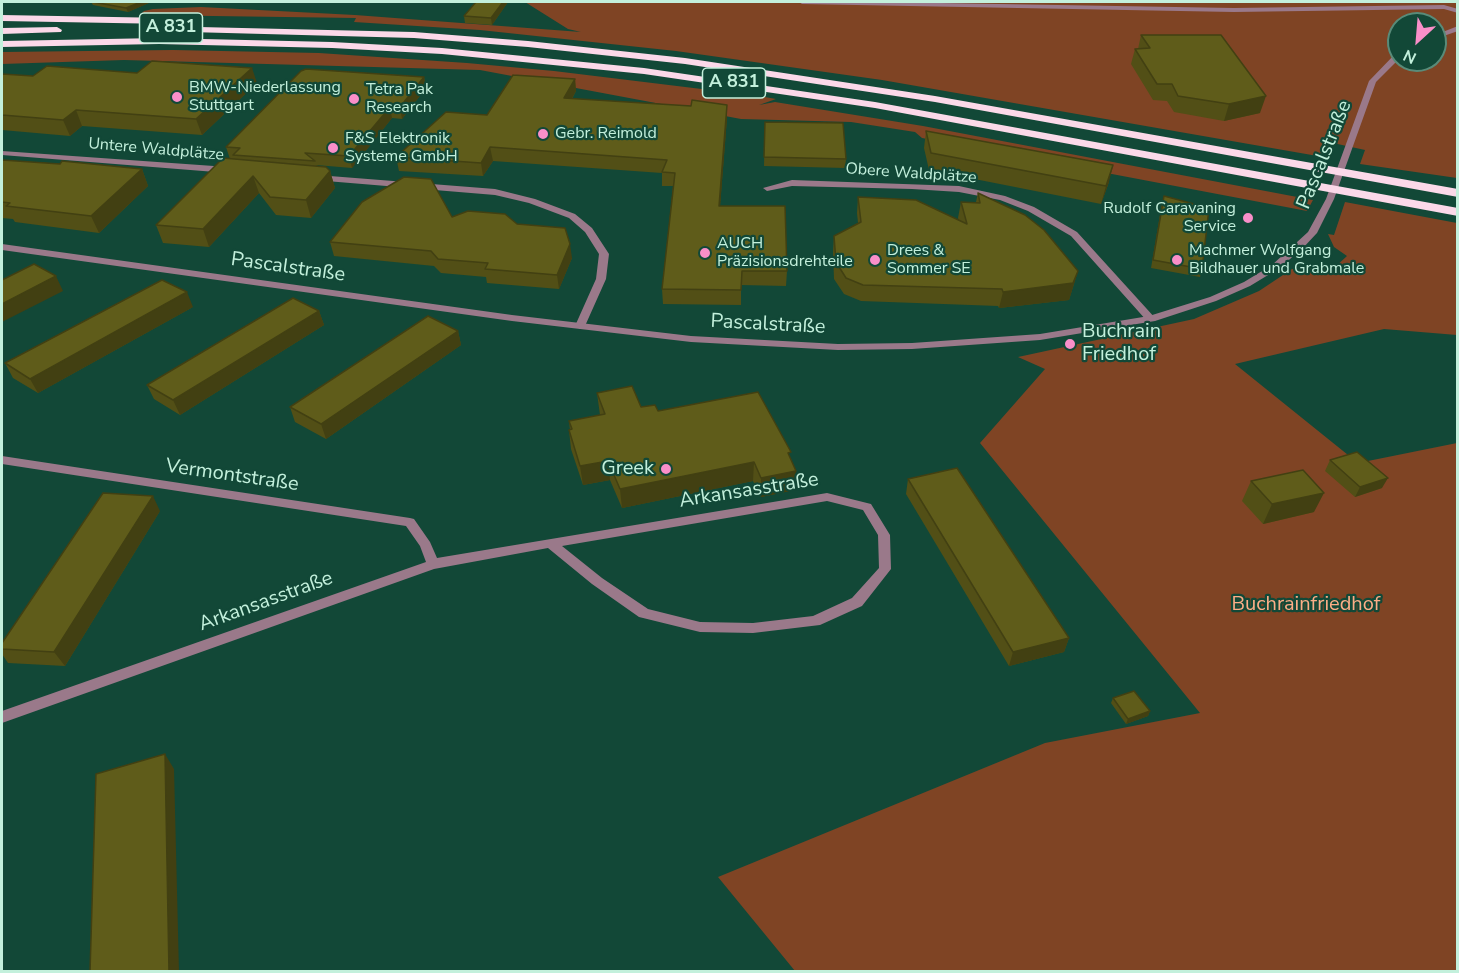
<!DOCTYPE html>
<html>
<head>
<meta charset="utf-8">
<style>
	body { margin:0 }
	#map { position:relative; width:1459px; height:973px; overflow:hidden; background:#124837; font-family:"Nunito Sans",sans-serif }
	canvas { display:block }
	.frame { position:absolute; inset:0; border:3px solid #c3f0dc; pointer-events:none }
	.north { position:absolute; left:1387px; top:12px; width:60px; height:60px; box-sizing:border-box; background:#124837; border:2px solid #598b79; border-radius:50%; rotate:206deg; font-size:16px; font-weight:700; line-height:24px; text-align:center; color:#c3f0dc }
	.north::after { content:''; display:block; margin:auto; width:21px; height:27px; background:#f98fc9; clip-path:polygon(50% 0,100% 100%,50% 72%,0 100%) }
</style>
</head>
<body>
<div id="map">
<canvas width="1459" height="973"></canvas>
<div class="frame"></div>
<div class="north">N</div>
</div>
<script>
const c = document.querySelector('canvas').getContext('2d');
c.lineJoin = 'round';
function paint(path, color) { c.fillStyle = color; c.fill(path, 'evenodd'); }
const shape = rows => new Path2D(rows.map(r => 'M' + r).join(''));
function trace(path, color, width, dash) { c.strokeStyle = color; c.lineWidth = width; c.lineCap = dash ? 'butt' : 'round'; c.setLineDash(dash || []); c.stroke(path); }
function label(font, color, halo, rows, align = 'center') {
  c.font = font + ' "Nunito Sans",sans-serif'; c.lineWidth = 4.5; c.setLineDash([]); c.textBaseline = 'middle'; c.strokeStyle = halo; c.fillStyle = color; for (const [text, x, y, turn = 0] of rows) {
    c.save(); c.translate(x, y); c.rotate((+turn || 0) * Math.PI / 180); c.textAlign = isNaN(turn) ? turn : align; if (halo) c.strokeText(text, 0, 0); c.fillText(text, 0, 0); c.restore();
  }
}
const green = shape([
	[525,2,1457,2,1457,178,1360,164,1365,150,1333,143,1329,158,882,80,676,51,480,30,354,22,356,18,140,15,144,11,153,9,201,7,355,15,581,32,568,29],
	[1399,24,1435,24,1435,60,1399,60],
	[173,50,319,53,467,63,554,71,759,96,776,99,759,105,775,102,923,126,1313,200,1307,211,922,138,915,132,851,122,741,119,480,70,124,60,2,64,2,52],
	[1345,202,1457,223,1457,335,1384,329,1235,364,1358,463,1457,443,1457,971,795,971,718,877,1045,743,1200,713,980,443,1045,369,1018,357,1194,319,1259,291,1292,269,1313,266,1335,267,1347,256,1334,247,1328,234,1334,235]
]);
const minor = shape([
	[799,2,882,2,1234,8,1444,5,1458,9,1458,13,1444,9,1234,12,802,4,799,2],
	[2,151,228,167,232,170,228,173,2,155,2,151],
	[317,175,495,189,535,199,575,214,592,228,609,254,606,279,585,326,580,329,575,326,596,279,599,254,585,232,569,218,529,203,495,195,314,180,314,176,317,175],
	[792,180,959,186,1005,196,1034,207,1077,232,1156,319,1155,321,1147,321,1071,236,1028,211,1000,200,959,192,912,189,792,186,767,191,763,188,792,180],
	[2,456,410,518,414,519,430,542,437,558,827,493,871,504,890,535,891,569,862,606,820,625,753,633,700,632,639,617,592,584,548,548,434,569,2,723,2,711,426,562,420,546,406,526,2,464,2,456],
	[827,501,863,510,878,535,879,568,852,598,813,616,753,623,700,622,648,609,602,578,562,546,827,501]
]);
const tertiary = shape([
	[1458,26,1458,31,1435,39,1435,35,1458,26],
	[1396,53,1399,53,1399,59,1376,82,1334,199,1317,233,1302,249,1278,269,1250,286,1216,301,1155,321,1040,340,912,349,838,350,691,342,512,321,2,250,2,244,512,315,691,336,838,344,912,343,1040,334,1149,316,1210,297,1244,282,1272,265,1308,232,1326,199,1369,81,1396,53]
]);
const motorway = shape([
	[2,15,169,18,174,21,169,24,2,21,2,15],
	[156,26,414,32,528,41,685,58,935,96,1458,189,1458,197,935,102,685,64,528,47,414,38,152,31,151,29,156,26],
	[57,27,62,30,61,32,2,34,2,28,57,27],
	[159,38,332,42,442,48,644,68,875,102,1458,208,1458,216,875,108,644,74,442,54,332,48,159,44,2,47,2,41,159,38]
]);
const wall = shape([
	[91,2,151,2,128,12,93,5],
	[508,2,492,25,465,23,464,16],
	[1141,35,1260,113,1224,121,1174,112,1167,101,1153,100,1131,64,1135,49,1138,49],
	[2,74,33,76,257,83,202,135,82,126,70,136,2,130],
	[424,77,426,88,402,119,392,118,352,168,316,165,330,171,335,188,311,218,276,215,259,193,209,247,163,243,156,225,230,159,226,147],
	[575,79,576,91,572,99,691,106,727,105,727,118,720,206,787,271,786,286,741,285,741,305,663,304,662,289,673,186,662,186,662,173,493,161,483,176,399,171,396,157,487,115],
	[765,122,846,159,845,168,764,166],
	[926,131,1109,182,1101,204,929,170,924,148],
	[2,160,142,169,148,186,99,233,15,222,13,219,2,218],
	[978,193,1078,271,1069,300,999,308,998,306,861,301,844,294,834,279,833,252,834,236,858,223,857,213,858,197,959,221,958,218,961,202,976,202],
	[1164,196,1202,269,1200,277,1151,268,1162,203],
	[452,217,517,224,572,258,559,289,487,283,486,277,441,273,434,266,334,256,330,242],
	[193,307,38,393,13,378,5,363],
	[319,311,324,325,180,415,154,399,147,385],
	[458,331,461,345,326,439,295,422,290,407],
	[597,393,641,407,658,411,791,459,796,471,795,490,761,497,753,481,622,508,610,480,583,485,571,449,569,430,570,430,569,421,600,415],
	[1330,460,1382,488,1355,497,1325,471],
	[908,479,1069,638,1064,652,1009,666,906,494],
	[1251,481,1314,512,1263,524,1242,501],
	[160,511,65,666,8,663,2,654,2,643],
	[1113,698,1150,711,1148,716,1126,724,1111,703]
]);
const shadedWall = shape([
	[141,2,151,2,128,12,126,8],
	[503,2,508,2,492,25,491,18],
	[252,68,257,83,202,135,196,119],
	[424,77,426,88,402,119,400,107],
	[575,79,576,91,565,111,564,98],
	[1266,96,1260,113,1224,121,1229,104],
	[727,105,727,118,719,220,719,206],
	[390,107,392,118,352,168,349,156],
	[76,110,82,126,70,136,63,120],
	[490,147,493,161,483,176,481,163],
	[1113,165,1109,182,1101,204,1106,186],
	[142,169,148,186,99,233,91,216],
	[330,171,335,188,311,218,306,200],
	[253,176,259,193,209,247,203,229],
	[570,244,572,258,559,289,557,275],
	[1078,271,1069,300,999,308,1003,292],
	[56,276,63,291,2,322,2,304],
	[187,292,193,307,38,393,30,379],
	[319,311,324,325,180,415,173,400],
	[458,331,461,345,326,439,321,424],
	[608,461,610,480,583,485,580,466],
	[754,462,753,481,622,508,620,489],
	[796,471,795,490,761,497,761,478],
	[1388,478,1382,488,1355,497,1360,487],
	[1324,493,1314,512,1263,524,1272,504],
	[153,496,160,511,65,666,54,652],
	[1069,638,1064,652,1009,666,1013,652],
	[1150,711,1148,716,1126,724,1128,719],
	[165,754,174,769,179,972,169,972]
]);
const building = shape([
	[93,2,141,2,126,8,93,2],
	[476,2,503,2,491,18,464,16,476,2],
	[1141,35,1221,35,1266,96,1229,104,1178,96,1172,84,1157,84,1135,49,1150,48,1141,35],
	[152,61,252,68,196,119,76,110,63,120,2,115,2,74,33,76,47,66,137,73,152,61],
	[306,69,424,77,400,107,390,107,349,156,305,153,315,161,233,155,240,148,226,147,301,71,306,69],
	[513,75,575,79,564,98,691,106,692,100,727,105,719,206,785,206,787,271,742,271,741,290,662,289,675,173,662,172,667,160,490,147,481,163,396,157,446,112,487,115,513,75],
	[765,122,843,123,846,159,764,157,765,122],
	[926,131,1113,165,1106,186,931,153,926,131],
	[223,158,326,167,330,171,306,200,270,197,253,176,203,229,156,225,223,158],
	[2,160,60,164,62,161,142,169,91,216,6,206,10,203,2,202,2,160],
	[404,177,431,179,452,217,468,211,505,214,517,224,565,228,570,244,557,275,485,269,488,263,438,259,431,251,330,242,362,202,404,177],
	[978,193,1025,215,1044,230,1078,271,1073,283,1003,292,1002,289,863,285,846,278,836,262,834,236,861,222,858,197,916,200,967,224,961,202,980,203,978,193],
	[1164,196,1209,208,1202,269,1153,260,1164,196],
	[34,264,56,276,2,304,2,280,34,264],
	[162,280,187,292,30,379,5,363,162,280],
	[293,298,319,311,173,400,147,385,293,298],
	[428,316,458,331,321,424,290,407,428,316],
	[632,386,641,407,655,405,658,411,758,392,791,452,788,453,796,471,761,478,754,462,620,489,608,461,580,466,569,430,572,429,569,421,605,414,597,393,632,386],
	[1357,452,1388,478,1360,487,1330,460,1357,452],
	[957,468,1069,638,1013,652,908,479,957,468],
	[1303,470,1324,493,1272,504,1251,481,1303,470],
	[103,493,153,496,54,652,2,649,2,643,103,493],
	[1134,691,1150,711,1128,719,1113,698,1134,691],
	[165,754,169,972,90,972,96,774,165,754]
]);
const markers = [
	[177,97,6,"#f98fc9"],
	[354,99,6,"#f98fc9"],
	[543,134,6,"#f98fc9"],
	[333,148,6,"#f98fc9"],
	[1248,218,6,"#f98fc9"],
	[705,253,6,"#f98fc9"],
	[875,260,6,"#f98fc9"],
	[1177,260,6,"#f98fc9"],
	[1070,344,6,"#f98fc9"],
	[666,469,6,"#f98fc9"]
];
const farPoinames = [
	["BMW-Niederlassung",189,88],
	["Stuttgart",189,106],
	["Tetra Pak",366,90],
	["Research",366,108],
	["Gebr. Reimold",555,134],
	["F&S Elektronik",345,139],
	["Systeme GmbH",345,157],
	["Rudolf Caravaning",1236,209,"right"],
	["Service",1236,227,"right"],
	["AUCH",717,244],
	["Präzisionsdrehteile",717,262],
	["Drees &",887,251],
	["Sommer SE",887,269],
	["Machmer Wolfgang",1189,251],
	["Bildhauer und Grabmale",1189,269]
];
const farStreetnames = [
	["Untere Waldplätze",156,150,5],
	["Obere Waldplätze",911,174,4]
];
const shields = [
	[171,28,63],
	[734,83,63]
];
const shieldNames = [
	["A 831",171,28],
	["A 831",734,83]
];
const streetNames = [
	["Pascalstraße",1325,155,-68],
	["Pascalstraße",288,268,8],
	["Pascalstraße",768,325,3],
	["Vermontstraße",232,476,8],
	["Arkansasstraße",749,491,-9],
	["Arkansasstraße",266,602,-20]
];
const poiNames = [
	["Buchrain",1082,332],
	["Friedhof",1082,355],
	["Greek",654,469,"right"]
];
const parkNames = [
	["Buchrainfriedhof",1306,605]
];
paint(green, '#7f4424');
paint(minor, '#9a798a');
paint(tertiary, '#9a798a');
paint(motorway, '#fbd9e9');
paint(wall, '#524f16');
paint(shadedWall, '#424012');
paint(building, '#5f5c1a');
trace(building, '#424012', 1.5);
for (const [x, y, r, color] of markers) { const dot = new Path2D(); dot.arc(x, y, r, 0, 2 * Math.PI); c.fillStyle = color; c.fill(dot); trace(dot, '#124837', 2); }
label('16px', '#c3f0dc', '#124837', farPoinames, 'left');
label('16px', '#c3f0dc', '#124837', farStreetnames);
for (const [x, y, w] of shields) { const box = new Path2D(); box.roundRect(x - w / 2, y - 15, w, 30, 4.5); c.fillStyle = '#124837'; c.fill(box); trace(box, '#c3f0dc', 1.5); }
label('bold 18px', '#c3f0dc', null, shieldNames);
label('20px', '#c3f0dc', '#124837', streetNames);
label('20px', '#c3f0dc', '#124837', poiNames, 'left');
label('20px', '#fdae87', '#124837', parkNames);
</script>
</body>
</html>
